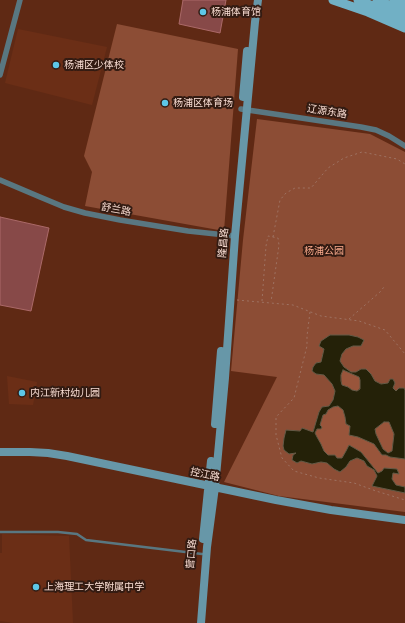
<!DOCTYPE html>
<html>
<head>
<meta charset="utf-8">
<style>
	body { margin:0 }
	canvas { display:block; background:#5f2914 }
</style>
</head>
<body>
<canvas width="405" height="623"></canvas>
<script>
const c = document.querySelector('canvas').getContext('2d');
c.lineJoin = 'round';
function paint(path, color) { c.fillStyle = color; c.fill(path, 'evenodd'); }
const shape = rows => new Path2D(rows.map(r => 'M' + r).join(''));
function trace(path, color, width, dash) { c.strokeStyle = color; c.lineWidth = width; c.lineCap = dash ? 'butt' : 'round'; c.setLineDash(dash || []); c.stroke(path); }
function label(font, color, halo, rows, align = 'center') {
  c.font = font + ' "DM Sans","Noto Sans SC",sans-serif'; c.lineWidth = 4; c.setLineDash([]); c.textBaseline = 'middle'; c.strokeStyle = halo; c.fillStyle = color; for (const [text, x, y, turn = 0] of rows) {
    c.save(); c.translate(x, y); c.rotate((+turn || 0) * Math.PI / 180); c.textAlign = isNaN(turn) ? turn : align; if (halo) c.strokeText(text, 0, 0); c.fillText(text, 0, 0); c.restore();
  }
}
const built = shape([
	[18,29,107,47,92,105,5,83],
	[7,376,37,382,33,405,9,404],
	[2,534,69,536,73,623,14,623,0,621,0,553,2,553]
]);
const green = shape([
	[117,24,238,49,224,231,85,206,92,172,84,156],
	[257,119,370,134,405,152,405,390,404,388,397,391,393,388,395,383,382,384,375,381,371,374,361,369,356,372,351,372,344,367,340,361,342,354,346,349,353,346,361,346,349,335,340,335,324,349,321,362,316,363,313,367,312,371,316,374,324,375,332,384,335,391,333,400,329,406,322,407,319,412,313,432,302,428,301,431,292,430,297,453,293,455,292,459,297,463,301,461,312,464,321,462,327,463,334,469,346,467,350,461,357,458,364,461,367,466,374,470,377,476,372,486,405,493,405,512,279,496,224,482,277,377,231,371,243,240]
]);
const forest = shape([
	[343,370,359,377,360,380,360,388,357,391,352,390,348,387,342,385,341,375],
	[338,406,343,410,345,417,346,424,350,426,349,435,358,437,374,444,382,455,386,455,390,457,405,459,405,487,396,485,392,479,393,473,398,473,382,471,378,473,361,452,349,446,346,451,342,458,337,459,328,455,324,451,315,433,320,425,323,415,326,414,328,410,333,407],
	[384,422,389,422,394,434,392,451,388,453,383,449,376,434,375,429]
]);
const water = shape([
	[330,335,349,335,358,337,364,340,361,346,353,346,346,349,342,354,340,361,344,367,351,372,356,372,361,369,366,369,371,374,375,381,381,384,388,383,390,379,393,379,395,383,393,388,396,391,399,388,404,388,405,390,405,459,390,457,386,455,382,455,374,444,358,437,349,435,350,426,346,424,345,417,343,410,338,406,333,407,328,410,326,414,323,415,320,425,322,427,321,429,317,429,315,433,317,437,321,444,324,451,328,455,335,455,337,458,342,458,346,451,349,445,361,452,378,473,382,471,384,468,397,469,399,474,393,473,392,479,396,485,405,487,405,493,372,486,377,476,374,470,367,466,364,461,357,458,350,461,346,467,340,472,334,469,327,463,321,462,312,464,301,461,297,463,292,460,293,455,296,453,289,454,284,450,283,446,284,438,286,430,300,431,302,428,313,432,319,412,322,407,329,406,333,400,335,391,332,384,324,375,316,374,312,371,313,367,316,363,321,362,324,349,319,346,321,341,330,335],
	[343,370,359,377,360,380,360,389,357,391,352,390,348,387,342,385,341,381,341,375,343,370],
	[384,422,389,422,394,434,392,451,388,453,383,449,376,434,375,429,384,422]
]);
const building = shape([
	[183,0,226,0,220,33,179,24,183,0],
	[0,217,49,228,31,311,0,305,0,217]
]);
const path = shape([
	[273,237,280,200,286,193,295,188,311,188,328,168,344,158,362,152,397,159,405,164],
	[237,300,293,305,321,316,359,321,385,330,405,354],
	[262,301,266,246,268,236,278,238,279,245,271,302],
	[310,312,307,336,307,346,294,398,276,417,276,435,282,458,294,471,319,478,354,483,376,491,405,500],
	[349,319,380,292,384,287]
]);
const lane = shape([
	[0,532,58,532,77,534,86,540,202,554]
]);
const street = shape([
	[0,75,20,0],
	[241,109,361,127,376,130,389,136,405,146],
	[0,180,40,197,64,207,85,213,120,220,157,226,188,231,235,236]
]);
const secondary = shape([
	[243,97,247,51],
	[215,424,221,351],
	[0,452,30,452,48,453,67,456,276,500,331,510,405,520],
	[203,539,211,461],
	[201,623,207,547,215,487,225,378,235,236,255,22,258,0]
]);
const primary = shape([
	[333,0,368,12,405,28],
	[358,0,405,19],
	[377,0,405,12],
	[394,0,405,5]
]);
const markers = [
	[203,12,4,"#5dc7e8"],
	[56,65,4,"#5dc7e8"],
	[165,103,4,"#5dc7e8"],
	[22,393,4,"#5dc7e8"],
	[36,587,4,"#5dc7e8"]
];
const poiNames = [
	["杨浦体育馆",211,12],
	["杨浦区少体校",64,65],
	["杨浦区体育场",173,103],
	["内江新村幼儿园",30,393],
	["上海理工大学附属中学",44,587]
];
const streetNames = [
	["辽源东路",327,112,9],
	["舒兰路",116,210,11],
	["隆昌路",224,243,-85],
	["控江路",205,475,12],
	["营口路",192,554,-85]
];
const parkNames = [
	["杨浦公园",324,251]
];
paint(built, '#6b2e16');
paint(green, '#8c4d35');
paint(forest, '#99553b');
paint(water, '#242108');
trace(water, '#645a46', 1);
paint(building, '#874948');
trace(building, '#ab6968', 1);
trace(path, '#9e7262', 1, [2, 3]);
trace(lane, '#597781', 2.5);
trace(street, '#597781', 5.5);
trace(secondary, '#6797a8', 8);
trace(primary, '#71b0c5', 9);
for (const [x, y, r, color] of markers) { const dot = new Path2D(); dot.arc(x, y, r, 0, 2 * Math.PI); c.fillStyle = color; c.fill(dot); trace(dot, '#331b12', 1.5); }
label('10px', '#fbdfd5', '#331b12', poiNames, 'left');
label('10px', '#fbdfd5', '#331b12', streetNames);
label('10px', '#faaa8c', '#331b12', parkNames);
</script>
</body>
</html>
